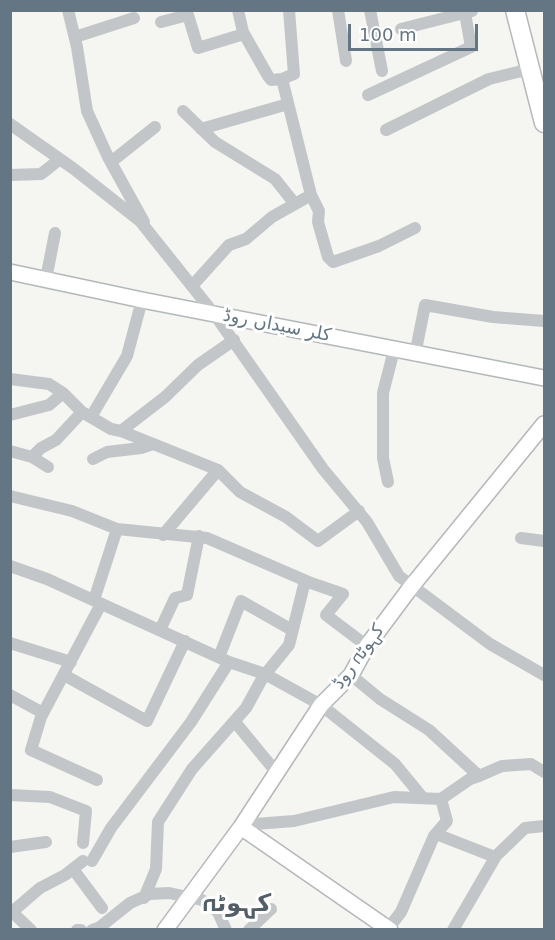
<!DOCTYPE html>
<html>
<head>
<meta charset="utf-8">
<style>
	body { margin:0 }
	#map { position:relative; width:555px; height:940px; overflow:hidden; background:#f5f5f1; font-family:"DejaVu Sans",sans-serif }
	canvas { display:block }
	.frame { position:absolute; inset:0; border:12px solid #647683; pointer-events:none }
	.scale { position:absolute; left:348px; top:24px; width:130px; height:27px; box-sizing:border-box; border:3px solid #647683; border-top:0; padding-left:8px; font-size:18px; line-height:21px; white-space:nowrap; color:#647683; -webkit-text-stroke:4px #fff; paint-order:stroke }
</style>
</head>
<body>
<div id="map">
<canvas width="555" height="940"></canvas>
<div class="frame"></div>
<div class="scale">100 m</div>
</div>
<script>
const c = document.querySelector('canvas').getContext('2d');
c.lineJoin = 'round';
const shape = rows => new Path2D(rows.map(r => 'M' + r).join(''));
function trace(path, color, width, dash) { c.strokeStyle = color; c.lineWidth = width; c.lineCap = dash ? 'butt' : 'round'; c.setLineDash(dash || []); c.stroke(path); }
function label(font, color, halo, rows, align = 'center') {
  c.font = font + ' "DejaVu Sans",Cairo,sans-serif'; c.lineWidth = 6; c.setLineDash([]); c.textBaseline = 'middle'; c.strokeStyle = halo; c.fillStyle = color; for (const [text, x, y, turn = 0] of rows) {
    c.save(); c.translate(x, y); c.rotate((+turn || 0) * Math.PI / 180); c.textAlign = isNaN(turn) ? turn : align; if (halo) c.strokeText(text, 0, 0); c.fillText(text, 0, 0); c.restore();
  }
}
const minor = shape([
	[68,10,77,47,87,111,108,157,144,222],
	[238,10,243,32,268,76,271,80,282,79],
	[338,10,346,61],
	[370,10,382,71],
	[161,22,188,15,198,48,244,34],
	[401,29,472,11],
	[75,37,134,18],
	[368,95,471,47,465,13],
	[183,111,215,142,275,179,295,204],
	[10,124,74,169,140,221,215,315,323,469,367,522,399,576,490,644,544,675],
	[201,129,288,104],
	[386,130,489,79,530,69],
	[111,162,155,127],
	[10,175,41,174,60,159],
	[311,195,319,211,318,222,328,257,333,262,379,246,415,228],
	[46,279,55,233],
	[192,286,229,245,246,239,272,217,311,195,282,79,294,74,289,10],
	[415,355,425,305,493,317,544,321],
	[10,379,49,384,63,393],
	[10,415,49,405,63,393,82,412,111,429,121,431,165,397,198,365,234,340],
	[91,417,127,356,142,300],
	[121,431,218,470,240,492,286,517,318,541,359,511],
	[10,451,32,457,48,467],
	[32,457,41,448,56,440,82,412],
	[93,459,107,452,141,448,153,444],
	[388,482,383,458,383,393,394,350],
	[10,496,72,511,117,529,207,538,311,583,343,594,326,615,367,646],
	[163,535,218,470],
	[521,538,544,541],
	[10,566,47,579,229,662,265,674,321,705,395,764,423,798],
	[94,600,117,529],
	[160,630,175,598,187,595,199,536],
	[10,643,71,662],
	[219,657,241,601,292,630],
	[64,675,147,721,185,641],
	[10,695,43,713],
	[235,722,277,773],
	[479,776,502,766,531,764,544,772],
	[97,780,31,750,41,717,101,604],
	[10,795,50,797,86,811,83,843],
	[242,825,294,821,394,797,441,799,470,779,479,776,429,730,380,699,351,675],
	[436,834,495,857],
	[10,847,46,842],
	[92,861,111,828,191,722,229,662],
	[73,869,102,908],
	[144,898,156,869,158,822,192,769,246,708,263,677,289,645,305,581],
	[10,910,31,930],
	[12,912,40,888,65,875,83,861],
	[388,929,401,912,434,836,447,821,441,799],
	[77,930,81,930],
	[92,930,100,927,130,903,150,894,169,893,202,900,218,912,226,930],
	[249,930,271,909],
	[453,930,496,856,525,828,544,826]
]);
const major = shape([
	[10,272,142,300,544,378],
	[241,827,390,930],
	[165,930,241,827,321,705,351,675,367,646,411,587,544,424]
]);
const highway = shape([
	[515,10,544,123]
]);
const streetNames = [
	["کلر سیداں روڈ",277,326,11],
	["کہوٹہ روڈ",359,657,-54]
];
const districtNames = [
	["کہوٹہ",237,905]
];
trace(major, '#b3b8bb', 18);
trace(highway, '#b5b8bb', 21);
trace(minor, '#c2c6c9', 12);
trace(major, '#fff', 15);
trace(highway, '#fff', 18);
label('18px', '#647683', '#fff', streetNames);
label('bold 24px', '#525f68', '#fff', districtNames);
</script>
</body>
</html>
